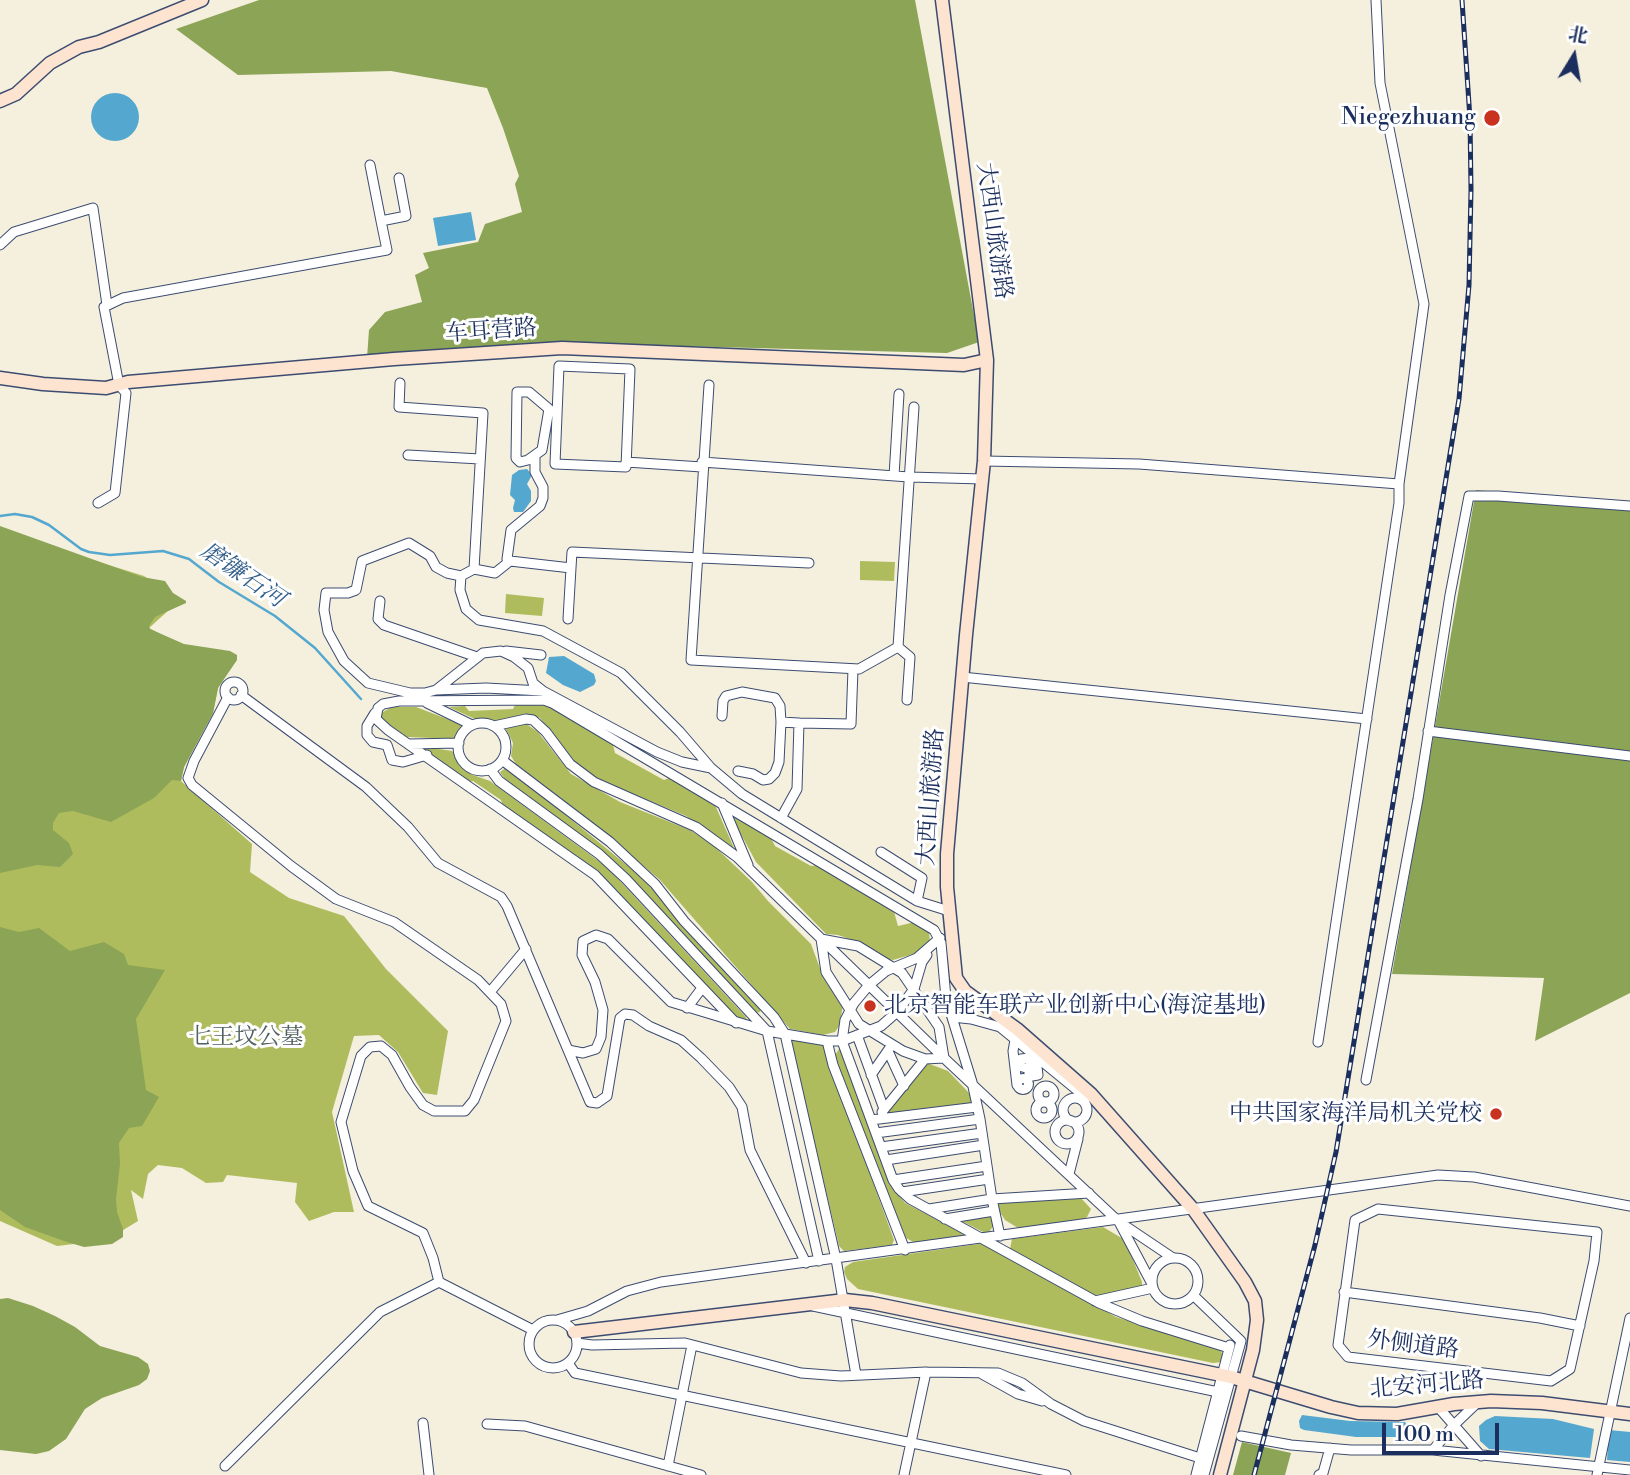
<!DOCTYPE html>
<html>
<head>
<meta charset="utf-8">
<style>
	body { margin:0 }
	#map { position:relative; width:1630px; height:1475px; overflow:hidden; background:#f5efdd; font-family:"Libre Bodoni","Noto Serif SC",serif }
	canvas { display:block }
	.north { position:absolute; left:1539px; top:21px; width:70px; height:70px; -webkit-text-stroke:5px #fff; paint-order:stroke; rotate:11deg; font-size:19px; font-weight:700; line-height:28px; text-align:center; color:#1b2f5e }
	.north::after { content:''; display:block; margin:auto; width:24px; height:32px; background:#1b2f5e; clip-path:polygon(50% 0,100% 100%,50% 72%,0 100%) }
	.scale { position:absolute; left:1382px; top:1423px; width:117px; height:32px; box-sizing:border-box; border:4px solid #1b2f5e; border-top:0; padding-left:9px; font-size:21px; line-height:24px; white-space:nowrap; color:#1b2f5e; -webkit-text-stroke:5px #fff; paint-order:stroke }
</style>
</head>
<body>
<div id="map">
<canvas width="1630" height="1475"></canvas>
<div class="north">北</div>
<div class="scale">100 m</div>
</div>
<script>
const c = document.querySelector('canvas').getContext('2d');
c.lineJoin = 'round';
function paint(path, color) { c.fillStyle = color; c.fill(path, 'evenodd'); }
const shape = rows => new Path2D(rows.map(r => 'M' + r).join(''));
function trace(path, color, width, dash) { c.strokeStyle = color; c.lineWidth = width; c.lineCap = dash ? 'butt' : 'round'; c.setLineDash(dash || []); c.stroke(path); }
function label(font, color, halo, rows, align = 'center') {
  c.font = font + ' "Libre Bodoni","Noto Serif SC",serif'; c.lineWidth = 6; c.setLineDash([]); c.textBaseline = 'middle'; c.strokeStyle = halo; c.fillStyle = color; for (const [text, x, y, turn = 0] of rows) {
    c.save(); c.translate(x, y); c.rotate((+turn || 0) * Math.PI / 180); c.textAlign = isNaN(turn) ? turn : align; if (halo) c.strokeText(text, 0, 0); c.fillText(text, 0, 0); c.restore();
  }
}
const green = shape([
	[0,531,144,576,180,600,149,628,185,647,233,663,218,688,213,713,184,767,181,781,252,844,250,872,289,898,344,916,386,969,448,1031,437,1095,423,1093,398,1052,379,1035,354,1036,332,1112,354,1212,334,1212,309,1221,295,1202,297,1183,227,1175,223,1182,206,1183,182,1168,158,1165,148,1174,143,1199,131,1190,138,1221,107,1240,57,1246,0,1221],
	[860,561,895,562,894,581,860,580],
	[506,594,544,598,542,616,505,613],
	[515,705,541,705,556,709,613,745,615,753,664,780,669,778,715,805,735,850,686,816,591,776,573,763,540,718,532,715,493,722,479,721,449,707,465,706,469,711,513,709],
	[392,707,416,707,463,725,457,739,407,737,382,720,381,713],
	[525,723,538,732,571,774,620,802,690,830,713,845,752,882,768,901,811,944,824,979,843,1006,839,1026,835,1032,823,1035,790,1029,660,880,588,819,516,764,511,756,513,743,505,727],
	[426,747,452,751,465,770,473,775,490,781,608,868,746,1017,747,1021,741,1020,724,1007,596,870,503,807,501,800,473,781,467,782,424,750],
	[507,767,634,871,661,896,761,1009,760,1012,756,1013,652,903,506,781,500,772],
	[730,814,771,838,775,846,811,866,817,865,893,908,898,926,915,922,929,932,930,942,917,953,893,960,888,959,861,943,838,935,826,934,756,862],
	[790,1039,823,1045,894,1240,892,1245,844,1251,839,1246],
	[841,1046,896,1192,905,1203,961,1232,963,1233,962,1237,917,1244,906,1238,835,1060,835,1055],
	[927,1063,948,1071,971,1095,972,1105,883,1115],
	[1081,1198,1091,1209,1087,1217,1081,1221,1027,1229,1018,1228,1005,1220,998,1209,997,1202],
	[990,1215,994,1225,989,1232,983,1232,958,1219],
	[1103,1227,1125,1240,1142,1282,1142,1287,1098,1297,1010,1249,1012,1239],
	[985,1243,1116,1317,1220,1349,1223,1356,1222,1362,1213,1363,858,1289,847,1279,844,1272,845,1267,853,1262]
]);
const forest = shape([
	[259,0,915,0,979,342,947,353,563,343,367,358,369,330,385,312,422,302,415,275,429,268,423,253,478,242,485,224,522,212,515,184,519,176,503,128,487,88,391,71,238,75,176,29],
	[1476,490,1630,504,1630,993,1535,1041,1544,978,1392,974],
	[0,526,142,577,165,581,173,593,186,601,186,603,155,617,149,626,150,629,184,644,230,651,237,655,237,660,218,688,213,713,184,767,181,781,172,780,154,798,111,822,73,811,59,813,53,823,53,830,69,843,73,854,60,867,37,865,0,873],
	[0,927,19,932,39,928,70,951,104,942,124,954,128,965,165,970,136,1019,146,1090,159,1097,142,1126,129,1128,119,1143,120,1164,116,1199,117,1212,123,1229,123,1237,112,1244,84,1247,67,1242,25,1227,0,1210],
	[8,1298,33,1306,55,1316,75,1327,100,1346,138,1357,148,1364,150,1371,147,1379,139,1385,102,1398,85,1409,66,1439,49,1451,36,1454,0,1450,0,1299],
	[1242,1442,1291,1453,1285,1475,1233,1475]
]);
const water = shape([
	'91 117a24 24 0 1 1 48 0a24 24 0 1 1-48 0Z',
	[471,212,476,240,438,246,433,218],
	[527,469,532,475,527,484,531,491,531,501,523,512,514,512,513,508,515,500,510,495,512,475,519,470],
	[564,656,594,674,596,681,594,685,580,692,563,685,546,673,549,657],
	[1302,1415,1350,1421,1405,1422,1409,1429,1405,1437,1356,1437,1304,1430,1300,1428,1299,1421],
	[1495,1416,1553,1419,1594,1429,1590,1458,1489,1449,1480,1441,1479,1426,1486,1420],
	[1609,1430,1630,1432,1630,1462,1607,1460]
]);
const stream = shape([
	[0,516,15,514,32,517,49,525,81,549,89,552,110,555,163,551,189,559,219,582,275,616,315,648,361,699]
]);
const street = shape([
	[370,165,381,221],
	[0,245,14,232,93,208,107,305],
	[559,366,630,369,626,467,555,464,559,366],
	[400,383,399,407,483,413,474,569,461,576,460,590,466,609,479,620,543,631,621,673,680,732,711,768,742,794,917,901,949,911],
	[709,385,691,660,859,669,898,647,914,407],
	[517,392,529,392,549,409,542,450,528,460,520,462,516,458,517,392],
	[408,455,480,459],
	[984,461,1139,464,1399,484],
	[626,462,702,467],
	[702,462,909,477,983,479],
	[894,476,899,394],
	[98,503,115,493,126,393,119,385,104,307,123,298,387,250,381,221,406,216,399,178],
	[510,561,507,559,511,530,540,506,543,498,543,487,535,472,535,455],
	[571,568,572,552,809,563],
	[474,569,495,573,510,561,571,568,568,619],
	[461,576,447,573,436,567,430,556,409,543,362,561,356,590,348,593,326,593,324,610,328,632,344,661,368,683,410,693,425,693,436,690,483,653,501,651,514,657,528,668,533,683,543,691,657,752,682,762,711,768],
	[380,601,378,619,384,625,477,657],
	[898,647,910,657,907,700],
	[506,651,541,655],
	[962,677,1367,719],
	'225 691a9 9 0 1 1 18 0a9 9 0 1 1-18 0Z',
	[436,690,486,688,542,691],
	[241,695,366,787,408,827,438,863,501,897,507,906,590,1102,597,1103,607,1096,620,1018,625,1014,633,1015,649,1026,681,1040,701,1058,729,1087,742,1107,750,1150,806,1263],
	[427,703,472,725],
	[375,713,367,726,367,735,373,742,387,745,392,760,403,762,427,755],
	[722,716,723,701,726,696,742,692,775,698,780,706,781,722,799,723],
	'458 747a24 24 0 1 1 48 0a24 24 0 1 1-48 0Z',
	[494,726,526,719,533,720,546,732,570,764,594,782,696,827,737,857,944,1058,1118,1221,1173,1258],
	[1428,731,1630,756],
	[410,744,459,743],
	[502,760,610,842,655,884,684,921,774,1017,785,1034,836,1259,856,1375],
	[490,769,499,781,599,854,626,879,767,1031,819,1261],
	[738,771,753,774,763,780,769,779,775,773,779,762,781,722],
	[722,803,748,865],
	[781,818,797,789,799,723,851,724,853,669],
	[881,852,922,878,917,901],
	[940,938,917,958,886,971,869,985,854,1003,845,1020,842,1041,893,1180,899,1189,910,1199,1099,1303,1142,1321,1229,1348],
	[821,939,858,946,902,973,939,1027,944,1058,925,1059,903,1051,859,1024,826,972,821,939],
	[490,992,526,949],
	[687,1008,702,988],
	[952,1017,971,1019,1000,1027,1083,1095,1086,1106],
	[736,1023,595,875,388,730,376,719,378,708,383,704,399,701,544,700,552,703,934,930,941,943,946,998,972,1082,980,1119,992,1199,1000,1236],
	[857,1035,884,1109],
	[1015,1040,1013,1051,1017,1085],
	[827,1041,833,1065,905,1250],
	[1318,1042,1399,503,1399,484,1424,304,1380,83,1376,0],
	[568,1050,583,1053,596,1049,601,1037,603,1010,595,982,582,955,583,941,596,935,608,939,671,1002,767,1031,827,1041,842,1041,881,1026,897,1012,914,989,922,962,927,955],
	[888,1051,904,1086],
	[1029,1067,1029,1074,1032,1076,1038,1075,1037,1067,1032,1065,1029,1067,1026,1068,1022,1067,1020,1063,1021,1059,1029,1058,1031,1063,1029,1067],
	[871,1075,889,1049],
	'1017.5 1084a5.5 5.5 0 1 1 11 0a5.5 5.5 0 1 1-11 0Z',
	[1366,1080,1418,799,1450,595,1469,496,1498,496,1630,506],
	'1038 1094a8 8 0 1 1 16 0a8 8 0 1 1-16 0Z',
	'1063 1110a12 12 0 1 1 24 0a12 12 0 1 1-24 0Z',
	'1036 1110a8 8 0 1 1 16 0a8 8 0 1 1-16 0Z',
	[882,1112,925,1059],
	[871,1120,977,1107],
	'1055 1132a12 12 0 1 1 24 0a12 12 0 1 1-24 0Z',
	[876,1133,980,1119],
	[881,1147,982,1133],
	[886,1160,984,1145],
	[1069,1174,1078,1139],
	[893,1180,987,1166],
	[902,1192,989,1179],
	[929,1209,992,1199,1089,1193],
	[1378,1209,1597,1232,1594,1261,1570,1369,1551,1381,1348,1357,1338,1345,1355,1220,1378,1209],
	[945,1219,994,1211],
	[1119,1222,1152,1284],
	'1152 1281a23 23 0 1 1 46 0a23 23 0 1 1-46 0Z',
	[439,1282,533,1330],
	[1344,1292,1540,1318,1580,1326],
	[1193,1295,1241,1341,1204,1475],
	[1095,1301,1153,1288],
	[813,1306,1218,1392],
	[557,1320,588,1311,627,1291,661,1282,1438,1175,1474,1177,1630,1206],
	'529 1344a24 24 0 1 1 48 0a24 24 0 1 1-48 0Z',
	[577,1343,592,1345,685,1343,801,1373,841,1376,926,1372,998,1373,1022,1383,1051,1404,1084,1421,1200,1458],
	[568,1363,575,1373,1066,1475],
	[982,1374,1018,1394,1042,1401],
	[1438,1407,1481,1456],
	[423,1423,429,1475],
	[487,1424,525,1426,701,1475],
	[1241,1436,1291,1445,1351,1450,1433,1450,1630,1470],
	[1433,1450,1454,1425,1478,1402],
	[225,1466,380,1312,439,1282,433,1258,423,1233,368,1206,353,1171,341,1122,361,1056,370,1047,381,1046,392,1055,410,1087,423,1105,434,1111,465,1111,474,1100,506,1021,501,1004,478,980,394,922,336,899,291,866,192,785,188,778,194,761,228,697],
	[668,1466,692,1345],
	[904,1475,926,1372],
	[1196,1475,1230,1345],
	[1319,1475,1323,1473,1330,1448],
	[1597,1475,1630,1318]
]);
const secondary = shape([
	[942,0,987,360,984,461,966,635,947,854,947,887,956,978,965,991,1017,1029,1091,1094,1193,1209,1245,1282,1255,1301,1257,1320,1253,1350,1220,1475],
	[0,101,16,94,50,63,79,47,99,42,202,0],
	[0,378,43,384,106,388,128,382,394,359,562,348,964,365,987,360],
	[574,1332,845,1300,872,1303,1231,1377,1331,1407,1358,1413,1397,1414,1454,1404,1491,1401,1542,1403,1630,1414]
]);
const rail = shape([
	[1254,1475,1315,1245,1336,1152,1459,399,1469,285,1471,190,1470,119,1462,0]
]);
const markers = [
	[1492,118,9,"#c8321e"],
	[870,1006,7,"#c8321e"],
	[1496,1114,7,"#c8321e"]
];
const poiNames = [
	["Niegezhuang",1476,118],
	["北京智能车联产业创新中心(海淀基地)",884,1006,"left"],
	["中共国家海洋局机关党校",1482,1114]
];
const streetNames = [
	["大西山旅游路",993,231,82],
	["车耳营路",491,332,-4],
	["大西山旅游路",932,797,-86],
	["外侧道路",1413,1346,7],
	["北安河北路",1427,1386,-5]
];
const parkNames = [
	["七王坟公墓",246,1038]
];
const waterNames = [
	["磨镰石河",242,576,34]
];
paint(green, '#afbc5e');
paint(forest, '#8ba455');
paint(water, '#54a7cf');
trace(stream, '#54a7cf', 2.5);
trace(street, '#3c4c71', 11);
trace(secondary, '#3c4c71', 15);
trace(street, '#fff', 9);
trace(secondary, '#fde4d1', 12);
trace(rail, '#1b2f5e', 5);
trace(rail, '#fff', 2.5, [8]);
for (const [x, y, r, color] of markers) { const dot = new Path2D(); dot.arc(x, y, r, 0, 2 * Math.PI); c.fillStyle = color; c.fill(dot); trace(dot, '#fff', 2.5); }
label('23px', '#1b2f5e', '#fff', poiNames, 'right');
label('23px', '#1b2f5e', '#fff', streetNames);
label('23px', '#4f605e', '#fff', parkNames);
label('italic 24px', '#325f8b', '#fff', waterNames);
</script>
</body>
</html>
